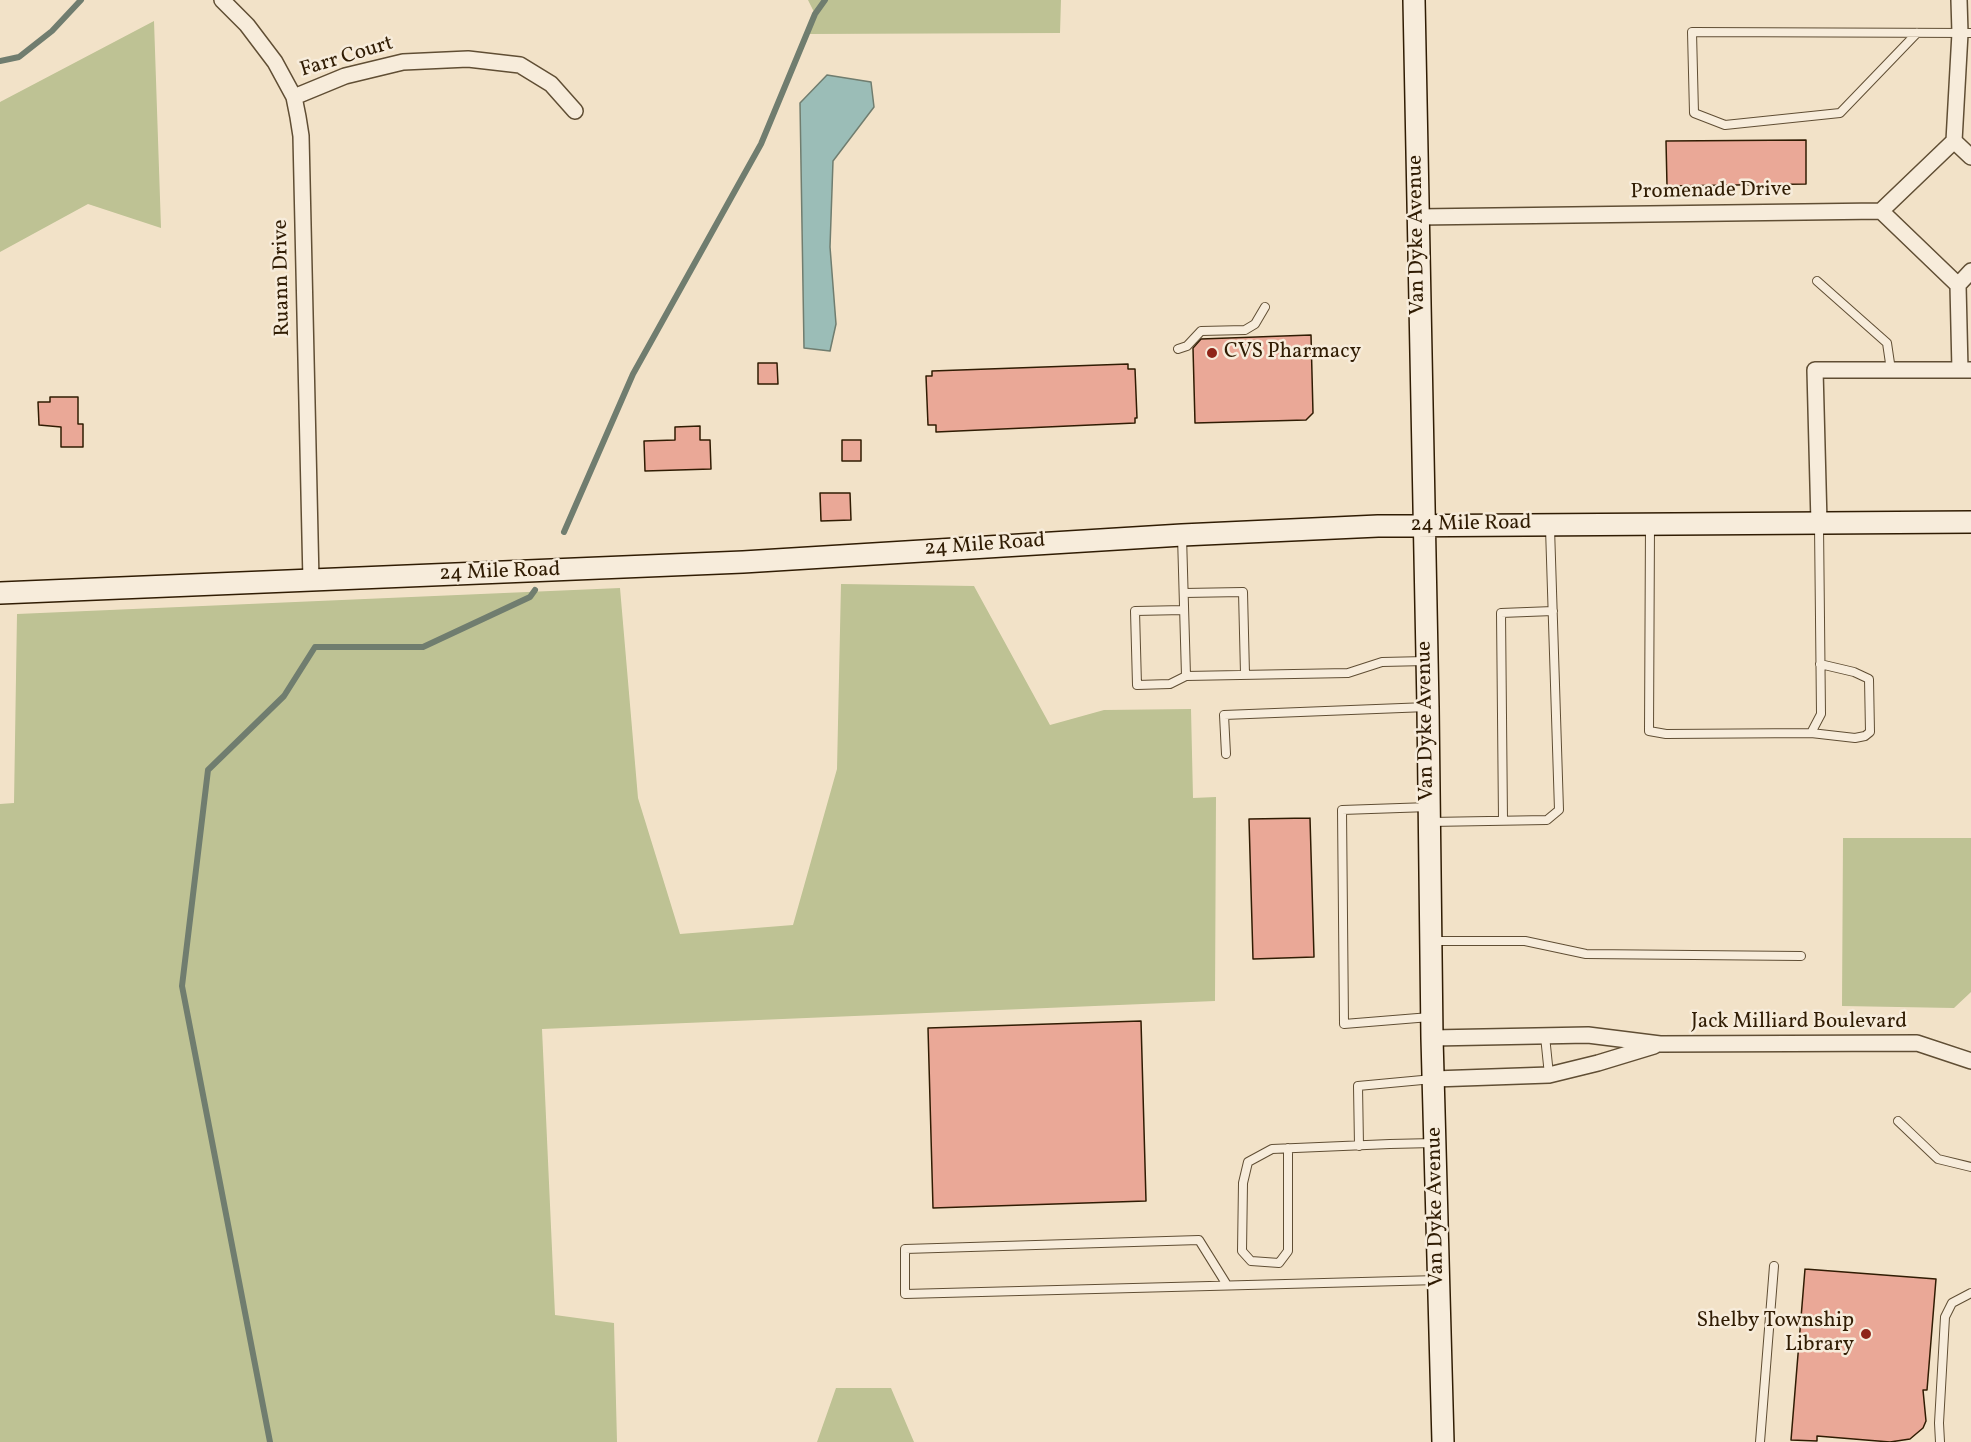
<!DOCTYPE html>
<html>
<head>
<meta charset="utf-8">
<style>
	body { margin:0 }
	canvas { display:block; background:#f2e2c8 }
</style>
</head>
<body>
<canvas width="1971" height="1442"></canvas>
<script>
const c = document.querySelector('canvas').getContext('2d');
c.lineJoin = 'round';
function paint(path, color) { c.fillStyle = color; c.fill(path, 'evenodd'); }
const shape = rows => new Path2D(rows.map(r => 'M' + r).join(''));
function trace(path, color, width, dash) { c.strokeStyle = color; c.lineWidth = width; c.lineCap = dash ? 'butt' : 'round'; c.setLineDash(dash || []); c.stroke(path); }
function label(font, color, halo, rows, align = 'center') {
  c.font = font + ' Vollkorn,serif'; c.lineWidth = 5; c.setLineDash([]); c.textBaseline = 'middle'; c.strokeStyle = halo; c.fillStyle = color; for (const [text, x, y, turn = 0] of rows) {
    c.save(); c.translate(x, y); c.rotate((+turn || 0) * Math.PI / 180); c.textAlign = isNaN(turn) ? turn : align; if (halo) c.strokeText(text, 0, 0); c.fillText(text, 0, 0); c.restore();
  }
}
const green = shape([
	[808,0,1061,0,1060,33,807,34,815,14],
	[154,21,161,228,88,204,0,252,0,102],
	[841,584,974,586,1050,725,1104,710,1191,709,1193,798,1216,797,1215,1001,542,1029,555,1315,614,1323,617,1442,0,1442,0,804,14,803,17,614,620,588,638,798,680,934,793,925,837,769],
	[1843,838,1971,838,1971,992,1954,1008,1842,1006],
	[836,1388,891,1388,914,1442,817,1442]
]);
const water = shape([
	[827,75,871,82,874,107,833,161,830,247,836,324,830,351,804,348,800,103,827,75]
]);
const stream = shape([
	[0,61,19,57,52,31,81,0],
	[564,532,633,374,761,144,815,14,825,0],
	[270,1442,182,986,208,770,284,696,315,647,423,647,530,597,535,590]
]);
const building = shape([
	[1806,140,1806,184,1667,186,1666,141,1806,140],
	[1311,335,1313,413,1306,420,1195,423,1193,348,1201,339,1311,335],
	[758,363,777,363,778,384,758,384,758,363],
	[1128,364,1128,369,1135,369,1137,418,1135,418,1135,423,936,432,936,425,928,425,926,376,932,376,932,371,1128,364],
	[50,397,78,397,78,424,83,424,83,447,61,447,61,427,39,425,38,402,50,402,50,397],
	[700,426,700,440,710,440,711,469,645,471,644,441,675,440,675,427,700,426],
	[842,440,861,440,861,461,842,461,842,440],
	[820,493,850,493,851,520,821,521,820,493],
	[1310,818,1314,957,1253,959,1249,819,1310,818],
	[1141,1021,1146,1201,933,1208,928,1028,1141,1021],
	[1805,1269,1936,1279,1927,1390,1923,1390,1926,1421,1923,1428,1910,1439,1890,1442,1817,1436,1817,1441,1791,1440,1805,1269]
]);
const lane = shape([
	[1917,33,1840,113,1725,125,1694,113,1692,32,1971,33],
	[1817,281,1887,343,1891,370],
	[1178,349,1187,346,1201,331,1245,330,1255,324,1265,307],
	[1650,524,1649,731,1666,734,1811,733,1821,714,1819,525],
	[1182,536,1186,676,1348,673,1382,662,1426,661],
	[1184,593,1243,592,1245,674],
	[1184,610,1135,611,1137,685,1170,684,1186,676],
	[1811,733,1855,738,1865,736,1870,732,1869,679,1854,672,1820,664],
	[1226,754,1224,715,1427,707],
	[1429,807,1342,810,1344,1024,1430,1017],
	[1503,820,1501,613,1553,611],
	[1430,822,1547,820,1559,810,1550,528],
	[1432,941,1525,941,1586,954,1801,956],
	[1545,1036,1549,1075],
	[1898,1121,1938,1159,1971,1167],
	[1359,1146,1358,1086,1433,1079],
	[1288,1148,1288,1251,1279,1263,1251,1261,1242,1251,1243,1183,1248,1162,1272,1149,1390,1144,1434,1143],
	[1227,1285,1199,1240,905,1249,905,1294,1438,1280],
	[1760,1442,1774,1266],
	[1940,1442,1939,1423,1945,1317,1952,1303,1971,1293]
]);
const street = shape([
	[222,0,247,25,275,62,294,97,298,117,301,136,311,581],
	[294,97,345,76,403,62,468,59,520,65,551,84,575,111],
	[1954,141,1960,33,1959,0],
	[1881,211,1958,285,1971,271],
	[1418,217,1881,211,1954,141,1971,157],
	[1958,285,1960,370],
	[1819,523,1815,370,1971,370],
	[1432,1038,1588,1035,1660,1044,1917,1043,1971,1061],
	[1434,1079,1549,1075,1598,1063,1654,1046]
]);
const secondary = shape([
	[1414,0,1428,707,1432,1038,1443,1442],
	[0,593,743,562,1182,535,1378,526,1971,522]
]);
const markers = [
	[1212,353,6,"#8f2418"],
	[1866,1334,6,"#8f2418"]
];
const streetNames = [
	["Farr Court",347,58,-17],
	["Promenade Drive",1711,192,-1],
	["Van Dyke Avenue",1418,235,-91],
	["Ruann Drive",283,278,-91],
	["24 Mile Road",1471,525,-1],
	["24 Mile Road",985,546,-4],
	["24 Mile Road",500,573,-2],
	["Van Dyke Avenue",1427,721,-91],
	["Jack Milliard Boulevard",1799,1023],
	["Van Dyke Avenue",1437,1207,-91]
];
const poiNames = [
	["CVS Pharmacy",1224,353],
	["Shelby Township",1854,1322,"right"],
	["Library",1854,1346,"right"]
];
paint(green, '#bec294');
paint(water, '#9bbdb7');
trace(water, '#707d6f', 1.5);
trace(stream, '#707d6f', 6);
paint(building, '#eaa897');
trace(building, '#301c03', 1.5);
trace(lane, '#604e34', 10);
trace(street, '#604e34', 18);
trace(secondary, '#301c03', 24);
trace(lane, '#f7ecdb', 8);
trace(street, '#f7ecdb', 15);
trace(secondary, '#f7ecdb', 21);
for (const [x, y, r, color] of markers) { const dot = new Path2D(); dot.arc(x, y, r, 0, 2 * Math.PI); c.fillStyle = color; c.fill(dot); trace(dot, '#f7ecdb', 2); }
label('21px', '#301c03', '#f7ecdb', streetNames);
label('21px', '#301c03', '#f7ecdb', poiNames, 'left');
</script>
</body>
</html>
